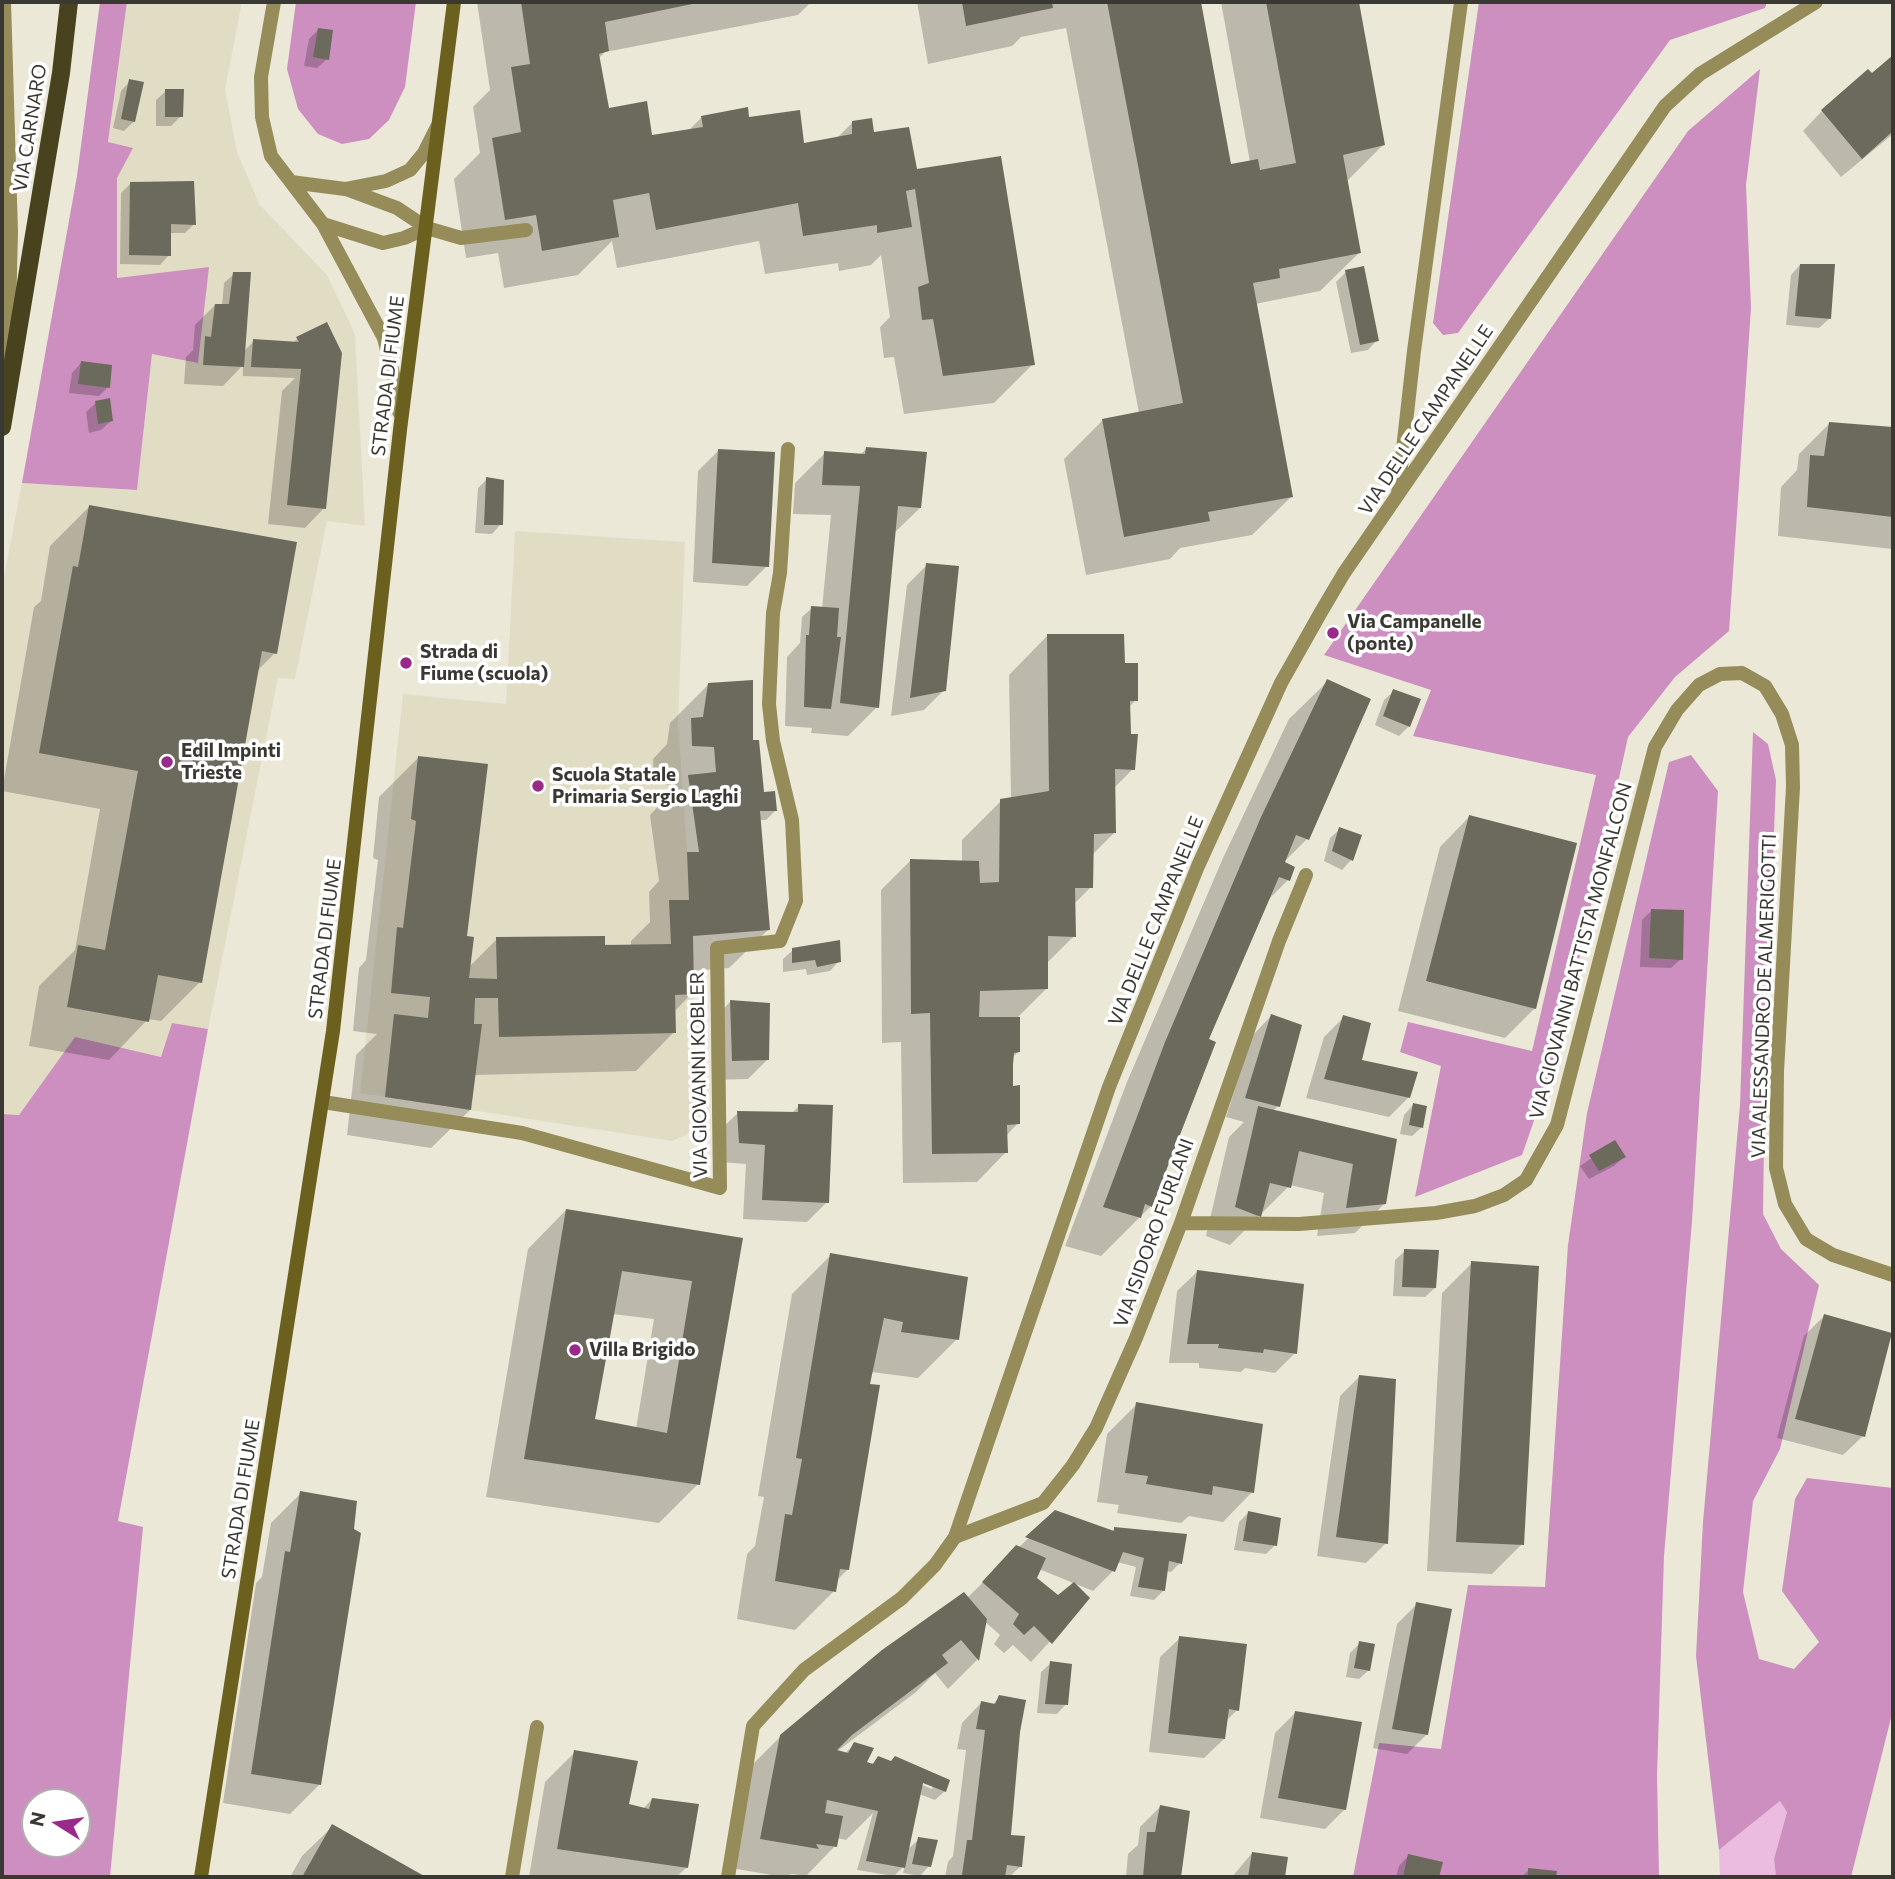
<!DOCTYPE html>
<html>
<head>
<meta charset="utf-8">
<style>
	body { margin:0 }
	#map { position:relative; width:1895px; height:1879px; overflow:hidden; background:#ebe8d8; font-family:Commissioner,sans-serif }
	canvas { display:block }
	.frame { position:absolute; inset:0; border:4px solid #393832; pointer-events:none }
	.north { position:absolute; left:21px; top:1788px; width:70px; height:70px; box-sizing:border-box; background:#fff; border:2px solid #b0afad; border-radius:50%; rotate:282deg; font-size:19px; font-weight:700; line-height:28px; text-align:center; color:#393832 }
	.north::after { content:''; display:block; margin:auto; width:24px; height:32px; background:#982a8a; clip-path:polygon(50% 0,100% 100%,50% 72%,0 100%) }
</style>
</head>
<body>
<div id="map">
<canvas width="1895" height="1879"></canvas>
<div class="frame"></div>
<div class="north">N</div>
</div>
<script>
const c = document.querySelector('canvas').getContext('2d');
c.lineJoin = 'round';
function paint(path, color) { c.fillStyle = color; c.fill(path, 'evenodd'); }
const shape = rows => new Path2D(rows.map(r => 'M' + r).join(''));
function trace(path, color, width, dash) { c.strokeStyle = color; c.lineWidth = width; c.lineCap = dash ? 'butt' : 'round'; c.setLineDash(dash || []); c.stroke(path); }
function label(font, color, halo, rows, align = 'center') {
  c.font = font + ' Commissioner,sans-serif'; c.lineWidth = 7; c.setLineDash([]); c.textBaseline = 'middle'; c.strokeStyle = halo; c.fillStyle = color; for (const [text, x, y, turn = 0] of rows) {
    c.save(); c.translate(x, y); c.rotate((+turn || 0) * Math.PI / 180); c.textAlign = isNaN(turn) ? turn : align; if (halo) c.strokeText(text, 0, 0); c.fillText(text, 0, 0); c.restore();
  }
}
const built = shape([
	[127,2,242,2,225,89,237,152,260,205,327,275,355,334,365,526,327,521,295,679,278,678,208,1029,173,1024,162,1057,75,1038,19,1115,2,1114,2,588,22,483,137,490,152,354,198,363,208,267,117,279,117,178,132,149,108,142],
	[515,531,685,542,678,721,693,936,697,1120,686,1135,672,1141,360,1093,403,694,506,704]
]);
const green = shape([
	[1780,1801,1787,1812,1774,1859,1776,1877,1720,1877,1719,1850]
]);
const forest = shape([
	[100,2,127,2,108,142,133,148,117,178,117,278,209,267,198,363,152,354,137,490,22,483,77,176],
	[296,2,416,2,405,87,389,120,369,139,342,144,318,134,298,109,287,69],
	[1479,2,1767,2,1765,8,1670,40,1458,333,1443,335,1433,323],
	[1760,69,1746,185,1751,308,1729,631,1675,677,1628,737,1560,1046,1522,1155,1415,1197,1441,1066,1400,1052,1408,1022,1532,1051,1596,775,1413,736,1431,690,1324,655,1688,131],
	[1753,732,1768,744,1776,780,1765,1067,1763,1214,1781,1249,1819,1285,1780,1449,1753,1501,1743,1592,1759,1659,1794,1669,1819,1642,1782,1591,1795,1499,1807,1478,1893,1488,1893,1710,1851,1877,1776,1877,1774,1859,1787,1812,1780,1801,1719,1850,1696,1656,1703,1522,1740,1105],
	[1691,755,1718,791,1692,1221,1664,1556,1657,1775,1659,1877,1353,1877,1379,1743,1441,1749,1468,1585,1545,1587,1568,1245,1587,1113,1669,762],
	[172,1023,208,1029,118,1521,143,1527,110,1877,2,1877,2,1114,19,1115,75,1037,161,1057],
	[77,1802,77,1844,35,1844,35,1802]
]);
const shadow = shape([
	[477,2,811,2,798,15,605,52,598,59,608,110,651,137,688,131,702,117,748,119,803,145,836,139,852,123,872,134,915,171,1033,364,994,403,904,414,894,357,884,358,880,327,890,317,881,255,871,265,839,271,838,263,765,274,759,241,617,268,612,241,578,275,504,288,498,253,466,258,454,179,480,153,473,107,490,90],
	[917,2,1199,2,1229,166,1250,162,1221,2,1357,2,1384,144,1346,182,1359,253,1320,291,1255,304,1291,497,1252,535,1180,548,1170,559,1086,575,1064,459,1103,420,1139,413,1066,28,1021,37,1012,46,928,64],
	[318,30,327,59,317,68,304,66,309,39],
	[1893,57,1893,134,1841,177,1803,131,1822,111],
	[130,81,134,121,124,131,113,128,121,91],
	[166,91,181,116,171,126,156,126,156,100],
	[131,183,194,224,185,233,169,233,169,255,160,265,120,264,121,193],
	[1800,265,1829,319,1819,328,1786,325,1791,275],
	[1346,272,1377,340,1368,350,1351,353,1336,282],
	[234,274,244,351,254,341,293,343,297,339,339,375,324,508,305,528,268,524,282,391,295,378,243,376,243,365,223,386,184,384,186,357,193,350,195,325,215,305,222,306,224,283],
	[81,363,108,387,99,396,69,393,72,373],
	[96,403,111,421,101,430,89,433,86,412],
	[1829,424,1893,429,1892,549,1778,536,1781,487,1797,470,1799,454],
	[866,449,920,508,894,533,877,707,848,736,811,733,812,728,785,726,787,657,800,643,802,617,812,608,822,609,831,515,793,514,795,483,825,453,860,455],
	[718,451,767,566,747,586,693,582,698,471],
	[487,479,501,524,492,534,475,533,478,488],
	[89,507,275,653,256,672,200,982,161,1021,148,1019,109,1060,29,1046,39,986,75,950,100,809,2,791,34,607,41,601,50,546],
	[927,565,944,690,924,710,891,716,907,585],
	[1047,636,1123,665,1136,700,1128,708,1133,769,1114,788,1114,833,1092,855,1091,887,1073,905,1074,936,1046,964,1046,989,1018,1017,1018,1052,1012,1058,1012,1088,1018,1123,1006,1136,1006,1152,977,1182,903,1183,901,1042,882,1043,881,890,911,860,962,862,962,840,1001,801,1011,799,1009,675],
	[1328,681,1307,839,1283,863,1288,880,1267,901,1207,1040,1151,1206,1101,1256,1065,1246,1127,1082,1223,858,1289,719],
	[709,684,752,742,762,796,775,811,766,820,759,820,768,930,729,968,692,971,692,993,674,1012,674,1032,636,1071,474,1075,470,1110,431,1148,347,1135,356,1055,377,1034,353,1031,359,968,366,960,378,860,373,858,379,797,418,758,465,937,469,967,497,939,631,946,631,941,650,922,649,892,659,881,650,815,676,788,676,785,654,784,653,759,667,744,670,723],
	[1394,691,1409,726,1399,736,1375,725,1384,700],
	[1469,817,1535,1008,1505,1038,1398,1011,1440,847],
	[1340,829,1351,860,1342,870,1324,861,1330,838],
	[1651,911,1681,959,1671,968,1640,967,1642,920],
	[793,950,839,961,830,971,807,975,806,969,783,972,783,959],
	[730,1002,768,1059,748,1079,712,1080,711,1022],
	[1271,1016,1278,1106,1273,1111,1395,1141,1385,1203,1355,1233,1317,1236,1324,1193,1290,1185,1230,1245,1206,1236,1229,1137,1244,1122,1226,1117,1252,1036],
	[1344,1017,1360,1062,1409,1097,1389,1117,1306,1098,1324,1037],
	[1413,1105,1422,1127,1412,1136,1400,1134,1404,1115],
	[799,1106,827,1202,807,1222,743,1219,746,1164,720,1162,718,1132,738,1113,791,1114],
	[1614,1143,1624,1157,1614,1166,1589,1179,1580,1166],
	[566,1210,741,1240,698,1484,659,1523,486,1497,528,1249],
	[612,1314,654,1319,636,1429,593,1421],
	[1405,1251,1435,1288,1425,1297,1393,1296,1395,1260],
	[831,1255,957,1339,918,1378,871,1372,848,1569,836,1581,834,1591,795,1630,737,1619,747,1554,755,1546,764,1497,758,1496,792,1294],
	[1472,1263,1522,1544,1492,1574,1427,1571,1442,1293],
	[1197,1272,1295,1353,1275,1373,1245,1368,1241,1372,1199,1368,1199,1363,1169,1363,1177,1291],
	[1824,1316,1863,1436,1843,1455,1777,1438,1804,1336],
	[1360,1376,1386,1543,1366,1563,1317,1556,1340,1396],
	[1137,1404,1252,1492,1223,1522,1189,1516,1181,1523,1117,1513,1119,1505,1097,1502,1107,1434],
	[301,1493,320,1784,290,1814,223,1803,256,1583,262,1577,271,1523],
	[1055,1512,1112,1531,1114,1529,1180,1563,1171,1572,1166,1571,1163,1591,1154,1600,1130,1596,1136,1567,1117,1562,1113,1571,1093,1591,1039,1569,1035,1578,1076,1613,1031,1662,1013,1645,1004,1653,994,1644,1000,1635,984,1621,977,1660,948,1689,935,1673,916,1692,836,1752,844,1754,855,1744,864,1763,871,1765,878,1758,945,1791,935,1800,919,1794,907,1850,919,1839,929,1866,920,1876,903,1873,905,1865,894,1876,857,1870,873,1813,846,1840,837,1838,835,1846,806,1876,792,1874,783,1877,731,1868,751,1766,781,1736,967,1598],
	[915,1782,926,1782,933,1786,932,1789],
	[1249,1512,1275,1545,1266,1554,1234,1550,1239,1522],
	[1417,1604,1427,1734,1407,1754,1373,1748,1397,1624],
	[1180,1638,1237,1710,1225,1722,1224,1739,1204,1758,1149,1752,1160,1657],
	[1360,1643,1369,1670,1359,1679,1346,1677,1350,1653],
	[1051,1663,1066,1704,1057,1714,1037,1713,1041,1672],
	[1000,1697,1018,1732,1009,1837,1020,1867,1009,1877,945,1877,948,1862,953,1856,966,1750,957,1749,962,1723,981,1703,992,1705],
	[1295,1713,1345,1809,1325,1829,1260,1818,1275,1733],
	[575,1752,627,1805,643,1809,652,1799,686,1868,676,1877,529,1877,545,1782],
	[1160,1807,1188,1812,1179,1877,1126,1877,1128,1854,1138,1845,1140,1827],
	[332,1827,422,1877,290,1877,302,1856],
	[1252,1853,1286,1859,1283,1877,1232,1877],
	[1408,1856,1441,1864,1437,1877,1396,1877,1399,1866],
	[1529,1870,1555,1873,1555,1877,1521,1877]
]);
const building = shape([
	[521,2,702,2,605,22,609,51,599,54,609,108,647,101,652,135,703,127,701,116,748,107,749,117,800,110,804,143,852,134,852,121,872,118,874,132,909,127,917,169,1001,156,1035,365,943,376,933,319,922,320,918,287,929,283,915,189,906,191,912,227,877,233,877,225,803,236,798,203,656,230,649,193,613,200,619,237,542,251,536,215,505,220,492,138,521,132,511,67,530,64],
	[962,2,1052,2,1053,8,966,26],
	[1107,2,1201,2,1231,164,1258,159,1260,170,1296,163,1266,2,1359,2,1385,145,1343,155,1361,253,1279,269,1280,278,1253,283,1293,497,1208,512,1210,521,1124,537,1102,419,1183,403],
	[318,28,333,30,329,60,313,57],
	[1893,55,1893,131,1862,159,1821,110,1868,69,1872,73],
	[129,79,144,82,135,122,121,119],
	[165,89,184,89,183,117,165,117],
	[194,181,196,225,171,224,171,256,129,255,130,182],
	[1800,264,1835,264,1831,319,1795,316],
	[1364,266,1379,341,1360,345,1345,270],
	[233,272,251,272,244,367,203,365,205,336,211,337,215,304,229,304],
	[327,322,342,353,326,509,287,505,301,369,251,367,253,339,299,342,296,337],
	[81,361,112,365,110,388,78,384],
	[110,398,113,421,98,424,95,401],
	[1829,422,1893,427,1893,517,1807,507,1810,455,1824,456],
	[866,447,927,452,921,508,898,506,879,708,840,703,860,486,822,485,824,451,865,454],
	[718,449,775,452,769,567,712,563],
	[486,477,504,480,503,525,484,525],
	[89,505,297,542,277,654,262,651,202,983,158,975,149,1022,67,1007,78,945,105,950,138,771,39,753,73,566,78,567],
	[926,563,959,566,946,691,910,698],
	[811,606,839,608,837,637,841,637,831,709,804,707,806,635,809,635],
	[1047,634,1124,634,1125,663,1138,663,1138,701,1130,701,1131,734,1138,734,1135,770,1115,769,1116,833,1094,834,1093,888,1075,888,1076,937,1048,936,1048,989,980,991,979,1017,1020,1017,1020,1052,1014,1053,1013,1065,1013,1086,1020,1085,1020,1124,1007,1125,1008,1153,932,1154,930,1013,911,1014,910,859,979,861,980,883,999,882,1000,799,1049,791],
	[1327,679,1371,699,1309,840,1296,835,1285,862,1295,867,1290,881,1279,877,1209,1039,1216,1042,1152,1207,1145,1204,1141,1218,1103,1207,1165,1042,1261,817],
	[753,680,753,740,759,740,764,792,775,791,777,811,760,811,770,930,693,936,694,994,675,995,676,1033,499,1037,498,998,475,998,474,1024,482,1024,471,1110,385,1097,394,1014,428,1018,430,997,391,993,397,927,403,928,416,821,411,819,418,756,488,764,467,936,474,937,469,978,497,979,496,937,605,936,605,945,671,944,669,900,689,900,687,852,699,852,688,775,716,772,714,747,692,746,691,718,703,717,708,683],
	[1393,689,1421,699,1410,727,1383,716],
	[1469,815,1577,843,1536,1009,1426,981],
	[1339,827,1362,835,1353,861,1332,851],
	[1651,909,1684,910,1683,960,1649,958],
	[840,940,841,962,817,967,815,960,792,963,792,948],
	[730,1000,770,1003,769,1060,732,1061],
	[1271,1014,1302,1025,1280,1107,1245,1098],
	[1343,1015,1371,1023,1362,1060,1418,1072,1410,1098,1324,1079],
	[1413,1103,1427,1106,1423,1128,1409,1125],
	[798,1104,833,1105,829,1203,762,1200,765,1145,739,1143,737,1111,798,1112],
	[1258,1106,1397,1139,1386,1204,1346,1208,1353,1164,1299,1151,1291,1188,1270,1183,1261,1217,1235,1207],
	[1615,1140,1626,1157,1599,1171,1589,1155],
	[566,1209,743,1238,700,1485,524,1459],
	[622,1271,692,1281,667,1433,595,1419],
	[1404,1249,1439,1250,1436,1288,1402,1287],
	[830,1253,968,1277,959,1340,901,1332,903,1322,884,1318,870,1384,880,1385,849,1570,840,1569,836,1592,775,1581,785,1514,792,1515,802,1459,796,1458],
	[1471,1261,1539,1266,1524,1545,1456,1542],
	[1197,1270,1304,1284,1297,1354,1264,1349,1263,1353,1218,1348,1219,1344,1187,1344],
	[1824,1314,1892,1333,1865,1437,1795,1419],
	[1359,1375,1396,1379,1388,1544,1336,1537],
	[1136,1402,1263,1424,1254,1493,1213,1486,1212,1495,1146,1484,1148,1476,1125,1473],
	[300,1491,357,1501,354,1529,361,1533,321,1785,251,1774,285,1551,290,1552],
	[1055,1510,1114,1531,1114,1527,1187,1534,1182,1564,1169,1561,1165,1591,1138,1587,1144,1558,1123,1552,1115,1572,1025,1537],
	[1248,1511,1281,1518,1277,1546,1243,1541],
	[1016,1545,1046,1558,1037,1578,1058,1595,1074,1582,1090,1598,1052,1644,1034,1626,1024,1635,1013,1624,1019,1614,982,1582],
	[964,1592,987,1619,979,1661,961,1640,942,1655,948,1663,852,1735,837,1750,848,1753,854,1742,874,1748,867,1762,873,1764,878,1756,891,1761,895,1756,950,1780,946,1792,923,1783,905,1868,866,1861,878,1811,827,1800,825,1813,843,1816,837,1847,816,1844,819,1849,760,1839,780,1735,882,1650],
	[1416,1602,1452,1609,1428,1735,1392,1729],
	[1179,1636,1247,1644,1239,1711,1229,1709,1225,1739,1168,1733],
	[1359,1641,1375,1644,1370,1671,1354,1668],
	[1050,1661,1072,1664,1068,1705,1045,1704],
	[999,1695,1026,1700,1020,1732,1011,1835,1025,1836,1022,1867,1007,1865,1005,1877,962,1875,967,1840,972,1840,985,1730,976,1729,981,1701,995,1704],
	[1295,1711,1362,1722,1346,1810,1278,1798],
	[574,1750,638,1761,629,1804,649,1809,652,1798,699,1804,688,1868,557,1849],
	[1160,1805,1190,1811,1181,1877,1143,1877,1147,1832,1155,1832],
	[332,1824,426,1877,302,1877],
	[918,1837,938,1840,931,1867,912,1864],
	[1252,1852,1288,1857,1285,1877,1248,1877],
	[1408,1854,1443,1862,1439,1877,1403,1877],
	[1528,1868,1557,1871,1556,1877,1528,1877]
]);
const service = shape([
	[427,228,461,238,526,230]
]);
const minor = shape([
	[1398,494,1414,351,1461,2],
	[323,1102,522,1133,720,1188,717,948,780,941,796,901,792,820,773,741,769,704,773,613,780,573,788,449],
	[1181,1223,1299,1224,1436,1213,1475,1206,1504,1195,1526,1180,1557,1125,1655,747,1677,710,1699,685,1720,674,1742,673,1765,686,1782,714,1792,745,1793,787,1777,1071,1776,1168,1785,1204,1806,1239,1833,1255,1893,1275],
	[955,1537,1043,1503,1073,1465,1096,1428,1136,1338,1181,1223,1279,941,1306,875],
	[512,1877,537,1727]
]);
const tertiary = shape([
	[4,2,11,232,8,354],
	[274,2,261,77,262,117,271,156,323,224,384,338,396,386,399,412],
	[291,182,345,189,386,181,410,170,424,153,437,127],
	[346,189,397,208,427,228],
	[323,224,383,243,404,238,427,228],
	[728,1877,753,1726,804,1670,902,1598,935,1565,955,1537,1109,1087,1198,866,1281,683,1321,612,1344,573,1665,106,1700,74,1816,2]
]);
const secondary = shape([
	[201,1877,333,1031,400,430,454,2]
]);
const primary = shape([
	[2,427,61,73,69,2]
]);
const markers = [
	[1333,633,7,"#982a8a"],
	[406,663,7,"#982a8a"],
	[167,762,7,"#982a8a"],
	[538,786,7,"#982a8a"],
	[575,1350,7,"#982a8a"]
];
const streetNames = [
	["VIA CARNARO",30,128,-81],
	["STRADA DI FIUME",388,376,-83],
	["VIA DELLE CAMPANELLE",1426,420,-56],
	["VIA DELLE CAMPANELLE",1156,921,-68],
	["STRADA DI FIUME",325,939,-83],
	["VIA GIOVANNI BATTISTA MONFALCON",1581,951,-75],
	["VIA ALESSANDRO DE ALMERIGOTTI",1764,996,-88],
	["VIA GIOVANNI KOBLER",699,1075,-91],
	["VIA ISIDORO FURLANI",1154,1233,-70],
	["STRADA DI FIUME",241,1499,-81]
];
const poiNames = [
	["Via Campanelle",1347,622],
	["(ponte)",1347,644],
	["Strada di",420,652],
	["Fiume (scuola)",420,674],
	["Edil Impinti",181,751],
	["Trieste",181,773],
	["Scuola Statale",552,775],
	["Primaria Sergio Laghi",552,797],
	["Villa Brigido",589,1350]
];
paint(built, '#e1ddc5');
paint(green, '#ebbbe0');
paint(forest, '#cc8fc0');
paint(shadow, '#0003');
paint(building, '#6c6a5c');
trace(service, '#968c59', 14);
trace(minor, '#968c59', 14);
trace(tertiary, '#968c59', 14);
trace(secondary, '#6c601e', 14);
trace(primary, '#49421e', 18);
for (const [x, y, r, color] of markers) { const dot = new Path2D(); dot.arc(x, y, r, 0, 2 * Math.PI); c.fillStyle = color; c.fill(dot); trace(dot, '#fff', 2.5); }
label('19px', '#393832', '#fff', streetNames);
label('bold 19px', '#393832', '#fff', poiNames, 'left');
</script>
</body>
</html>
